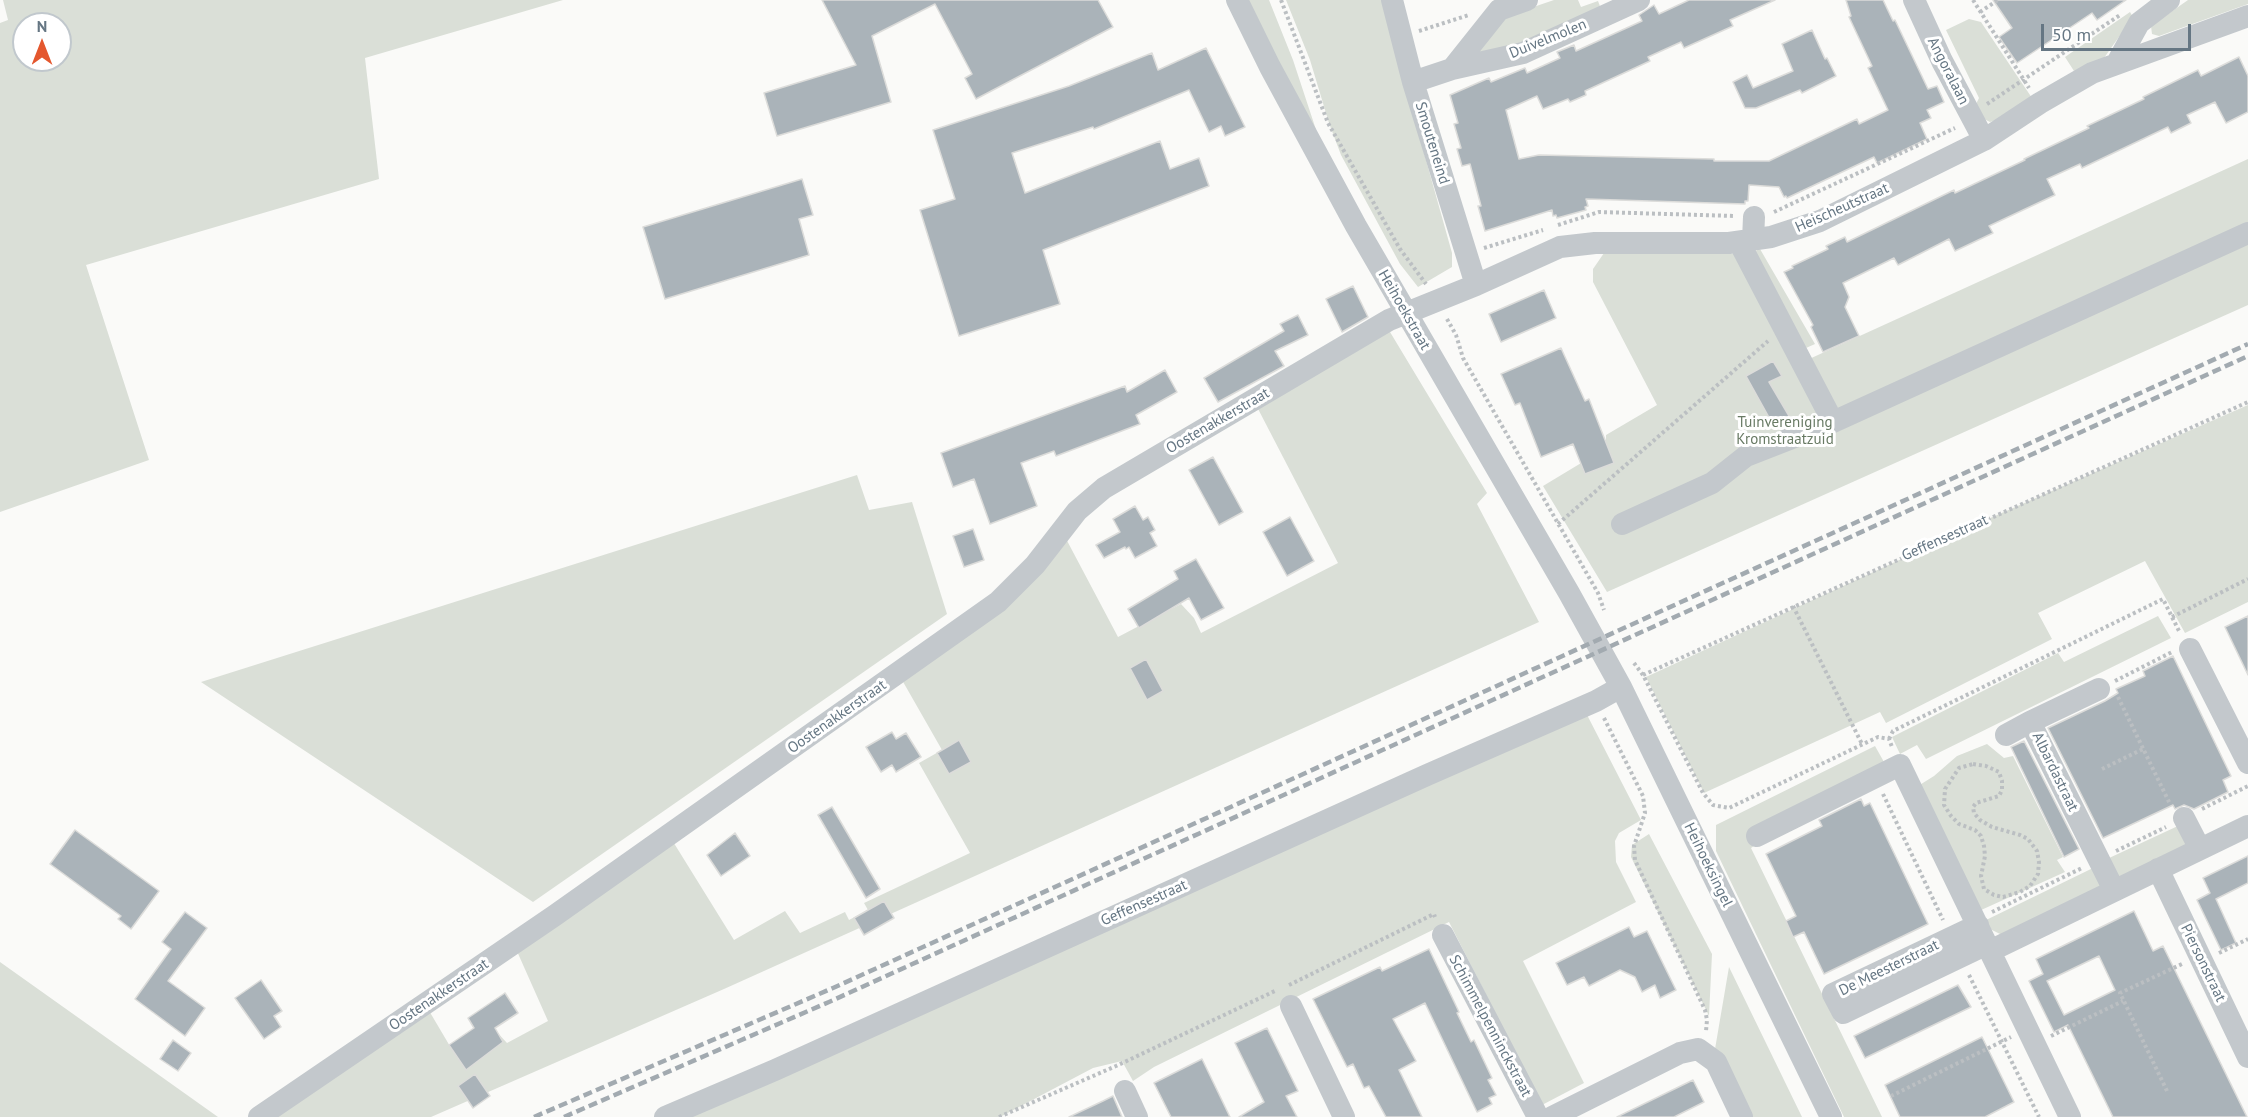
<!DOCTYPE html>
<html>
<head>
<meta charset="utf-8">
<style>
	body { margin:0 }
	#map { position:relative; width:2248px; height:1117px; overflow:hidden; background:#fafaf8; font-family:"PT Sans",sans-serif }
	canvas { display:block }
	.north { position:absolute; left:12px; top:12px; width:60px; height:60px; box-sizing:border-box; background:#fff; border:2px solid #c1c8cd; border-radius:50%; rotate:0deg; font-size:16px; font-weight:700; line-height:24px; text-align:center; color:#657683 }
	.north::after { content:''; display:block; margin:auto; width:21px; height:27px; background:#e4572e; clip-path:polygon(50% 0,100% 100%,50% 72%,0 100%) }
	.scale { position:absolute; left:2041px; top:24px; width:150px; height:27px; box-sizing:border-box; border:3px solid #657683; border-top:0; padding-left:8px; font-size:18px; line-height:21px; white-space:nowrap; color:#657683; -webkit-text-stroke:4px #fff; paint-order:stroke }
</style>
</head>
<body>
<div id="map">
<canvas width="2248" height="1117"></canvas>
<div class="north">N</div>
<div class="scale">50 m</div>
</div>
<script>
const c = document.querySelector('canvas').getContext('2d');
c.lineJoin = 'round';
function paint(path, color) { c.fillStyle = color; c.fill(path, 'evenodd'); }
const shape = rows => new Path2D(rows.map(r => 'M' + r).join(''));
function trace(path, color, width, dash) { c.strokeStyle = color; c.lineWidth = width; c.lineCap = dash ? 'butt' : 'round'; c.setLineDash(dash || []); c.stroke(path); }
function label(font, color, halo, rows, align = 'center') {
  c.font = font + ' "PT Sans",sans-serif'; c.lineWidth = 6; c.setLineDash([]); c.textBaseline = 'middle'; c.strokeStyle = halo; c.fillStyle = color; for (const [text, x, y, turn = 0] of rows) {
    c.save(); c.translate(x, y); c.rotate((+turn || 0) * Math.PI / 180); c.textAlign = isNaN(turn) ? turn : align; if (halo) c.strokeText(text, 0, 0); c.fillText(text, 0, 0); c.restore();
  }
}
const green = shape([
	[3,0,563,0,365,58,379,179,86,265,149,460,0,512,0,23,8,20],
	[24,24,60,24,60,60,24,60],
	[1246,0,1269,0,1293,60,1326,160],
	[1286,0,1384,0,1398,60,1452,253,1452,267,1418,287,1400,264,1341,155,1329,123,1310,60],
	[1554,0,1578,0,1581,7,1598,1,1601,9,1520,46,1481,54,1479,50,1507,16],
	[2188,0,2248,0,2248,4,2159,36,2152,34,2151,26],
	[2130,12,2133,17,2104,58,2074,71,2065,57],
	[1969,19,1981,22,2032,98,2003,118,1990,122,1982,118,1974,108,1979,98,1946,30],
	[2248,159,2248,305,1607,592,1543,486,1606,448,1606,435,1657,405,1593,282,1593,269,1604,253,1748,254,1760,249,1815,344,1806,348,1807,360],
	[1387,327,1487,493,1477,504,1539,622,724,989,431,1117,270,1117,428,1009,454,1053,495,1030,507,1043,548,1021,516,949,672,840,734,940,785,911,800,933,845,912,849,920,868,910,864,903,970,853,919,763,942,750,902,680,1064,535,1118,637,1181,604,1194,618,1201,633,1338,563,1256,405],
	[2248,405,2248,602,2185,633,2145,561,2038,613,2052,639,1886,723,1880,712,1704,793,1646,677,1988,519],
	[857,475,869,510,912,502,947,614,533,902,201,682],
	[2158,616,2171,638,1926,759,1917,745,1900,754,1892,737,2058,653,2064,662],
	[1584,709,1641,820,1619,833,1615,841,1616,862,1636,902,1523,961,1584,1083,1542,1105,1449,922,1154,1067,1133,1081,1122,1061,1093,1068,1000,1117,675,1117],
	[1987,744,2004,758,2013,756,2063,857,2057,860,2065,872,1979,911,1918,786,1934,776,1957,756],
	[1875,746,1884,762,1751,848,1882,1117,1844,1117,1716,851,1716,825],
	[2180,825,2190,845,2117,880,2107,859],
	[1649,834,1712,954,1709,1016,1631,857,1632,845],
	[2093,868,2103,888,2002,935,1988,928,1984,921],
	[0,962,83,1021,218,1117,0,1117],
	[1729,967,1802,1117,1748,1117,1715,1049]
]);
const building = shape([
	[822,0,1098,0,1113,27,976,99,965,78,972,74,935,4,872,36,891,102,777,136,764,93,856,65,822,0],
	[1689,0,1775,0,1730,20,1733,26,1684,48,1681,42,1648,57,1650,61,1585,91,1586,95,1570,102,1568,99,1543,109,1537,96,1506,110,1519,159,1539,155,1714,159,1714,161,1769,161,1857,119,1859,124,1888,110,1868,68,1872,66,1849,17,1851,16,1846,0,1883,0,1893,21,1895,20,1928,89,1937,86,1944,102,1927,110,1931,118,1920,123,1927,139,1877,163,1874,157,1787,198,1786,196,1784,197,1779,187,1749,185,1748,201,1745,201,1745,204,1586,199,1588,206,1585,207,1586,210,1557,218,1556,215,1553,216,1552,210,1485,231,1478,206,1481,206,1470,164,1462,166,1457,149,1461,148,1454,124,1458,123,1450,95,1489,78,1491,82,1525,68,1527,73,1560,58,1557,52,1574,45,1576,51,1642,21,1639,15,1654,5,1659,14,1689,0],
	[1993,0,2126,0,2097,20,2092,13,2017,63,1999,37,2012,28,1993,0],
	[1812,30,1825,59,1827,58,1836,76,1802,93,1800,90,1756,108,1745,108,1733,82,1747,75,1753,88,1793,71,1782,44,1812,30],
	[1206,48,1245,127,1225,136,1221,126,1209,132,1189,90,1094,129,1093,127,1012,153,1025,193,1160,141,1170,169,1199,158,1209,186,1043,250,1060,304,959,336,920,210,955,199,933,130,1069,86,1152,53,1158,70,1206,48],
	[2239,57,2248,76,2248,112,2226,123,2215,102,2187,115,2191,123,2171,133,2168,127,2082,168,2080,164,2047,179,2055,195,1989,226,1993,233,1955,251,1949,239,1898,265,1894,258,1843,283,1849,297,1845,307,1859,336,1823,352,1811,327,1813,325,1784,272,1793,268,1792,266,1828,249,1826,246,1845,237,1847,242,1954,190,1955,193,2025,160,2024,159,2089,128,2087,126,2144,99,2143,97,2198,70,2201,76,2239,57],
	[802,179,813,215,799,219,809,255,665,299,643,227,802,179],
	[1353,286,1368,317,1342,332,1326,299,1353,286],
	[1544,290,1556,318,1501,342,1489,314,1544,290],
	[1298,315,1308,335,1275,351,1284,366,1218,402,1204,378,1284,331,1280,324,1298,315],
	[1561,348,1585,401,1589,399,1614,463,1585,474,1573,444,1541,457,1520,403,1515,405,1501,374,1561,348],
	[1773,361,1782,376,1769,382,1792,421,1776,430,1746,376,1773,361],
	[1165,370,1177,392,1136,415,1140,424,1056,456,1054,451,1021,463,1037,506,990,524,974,479,953,487,941,453,1125,386,1127,392,1165,370],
	[1213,457,1243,512,1219,525,1189,470,1213,457],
	[1135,506,1143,520,1148,517,1155,530,1150,533,1157,546,1135,558,1129,547,1126,549,1125,547,1104,558,1096,545,1120,532,1113,519,1135,506],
	[1290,517,1314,561,1287,576,1263,532,1290,517],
	[973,529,984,560,964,567,953,536,973,529],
	[1196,559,1224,608,1201,620,1189,598,1139,628,1128,609,1178,579,1174,571,1196,559],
	[2248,616,2248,675,2225,627,2248,616],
	[2173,656,2231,776,2223,780,2228,792,2194,809,2184,805,2175,809,2173,805,2103,838,2048,728,2105,701,2118,693,2116,689,2145,676,2143,671,2173,656],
	[1146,659,1163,691,1147,700,1130,668,1146,659],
	[892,732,896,739,906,733,921,757,896,772,892,765,881,772,866,747,892,732],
	[959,740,971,762,949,774,937,753,959,740],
	[2024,741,2079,849,2064,857,2011,747,2024,741],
	[1861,799,1864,806,1870,803,1928,924,1824,974,1804,932,1793,937,1786,921,1796,916,1766,854,1822,826,1819,820,1861,799],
	[832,807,880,889,866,898,818,815,832,807],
	[75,830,159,891,131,929,118,919,121,916,50,864,75,830],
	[735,833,750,856,721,876,707,855,735,833],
	[2248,856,2248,883,2216,899,2236,943,2221,950,2197,900,2210,893,2203,878,2248,856],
	[884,901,894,918,864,935,854,918,884,901],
	[2134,911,2153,951,2163,946,2247,1117,2113,1117,2068,1025,2054,1032,2029,981,2043,974,2036,959,2134,911],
	[2099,956,2115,990,2064,1015,2047,981,2099,956],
	[185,912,207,928,168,981,205,1008,185,1036,135,999,171,949,162,942,185,912],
	[1629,927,1634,937,1647,931,1676,990,1660,998,1655,985,1642,992,1635,977,1620,970,1589,986,1584,977,1567,985,1556,963,1629,927],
	[1429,949,1459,1012,1457,1013,1471,1042,1474,1040,1492,1078,1488,1080,1496,1095,1489,1098,1492,1104,1477,1112,1425,1003,1393,1019,1416,1061,1399,1070,1422,1117,1386,1117,1369,1086,1364,1088,1353,1064,1347,1067,1313,999,1380,967,1382,971,1429,949],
	[261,980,282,1011,274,1016,281,1027,264,1039,235,998,261,980],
	[1958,985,1971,1007,1865,1058,1854,1036,1958,985],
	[505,993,518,1013,495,1028,503,1042,466,1070,449,1045,474,1028,468,1018,505,993],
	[1267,1028,1298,1091,1286,1096,1297,1117,1239,1117,1264,1102,1235,1043,1267,1028],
	[1982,1037,2014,1102,1985,1117,1900,1117,1885,1085,1982,1037],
	[173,1040,191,1053,178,1071,160,1059,173,1040],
	[1202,1059,1230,1117,1171,1117,1154,1083,1202,1059],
	[475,1074,490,1096,473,1108,458,1086,475,1074],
	[1693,1080,1704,1102,1674,1117,1617,1117,1693,1080],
	[1113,1096,1122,1117,1069,1117,1103,1101,1113,1096]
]);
const path = shape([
	[1281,0,1328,123,1400,249,1426,284],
	[1973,0,2029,88],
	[1980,12,1998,0],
	[1419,31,1469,15],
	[1987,104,2120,15],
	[1774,212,1955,128],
	[1558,225,1599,212,1735,216],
	[1484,248,1543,230],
	[1447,319,1456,335,1463,358,1598,593,1604,610],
	[1558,524,1768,341],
	[1793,606,1862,744],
	[2172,617,2248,579],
	[1634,663,1643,675,1703,793,1713,805,1729,808,1878,737,1889,739,1892,747],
	[1643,675,2248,402],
	[2115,681,2172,652],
	[2118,697,2170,804],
	[1604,718,1643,796,1645,813,1634,846,1635,860,1705,1010,1707,1020,1706,1031],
	[1889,739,1893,731,2163,599,2180,633],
	[1973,764,1986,766,1999,772,2002,781,2002,790,1999,796,1976,803,1973,807,1974,813,1980,820,1992,827,2020,835,2028,839,2037,851,2039,862,2038,874,2030,886,2020,892,2003,897,1994,895,1984,889,1981,876,1985,856,1984,846,1981,836,1975,830,1959,824,1951,816,1944,805,1945,789,1959,768,1973,764],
	[2102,769,2143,749],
	[1883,794,1943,920],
	[2202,809,2248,786],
	[2116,851,2166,827],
	[1992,912,2082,868],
	[2219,953,2248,939],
	[1969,975,2039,1117],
	[1289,985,1434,914,1435,917],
	[2051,1036,2123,1001],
	[2167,1091,2120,993,2182,964],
	[1891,1096,2011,1037],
	[999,1117,1116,1066,1277,990]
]);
const minor = shape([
	[1237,0,1270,67,1356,226,1569,593,1621,687,1831,1117],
	[1392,0,1413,82,1476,285],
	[1914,0,1942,61,1984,140],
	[2117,63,2139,23,2169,0],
	[1452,69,1499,10,1527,0],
	[1413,82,1452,69,1523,53,1639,0],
	[1753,240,1754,217],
	[1739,242,1833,422],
	[1622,524,1712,483,1746,456,1833,422,2248,233],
	[2190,649,2248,763],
	[2099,689,2030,722,2114,890],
	[2006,735,2030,722],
	[2184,818,2200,849],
	[1757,836,1900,765,2070,1117],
	[2158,869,2248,1057],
	[1978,925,1833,994,1843,1013,1987,944],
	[1443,935,1538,1117],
	[1990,951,2248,826],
	[1291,1006,1344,1117],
	[1125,1091,1137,1117],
	[259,1117,554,916,998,602,1035,565,1077,511,1104,488,1389,320,1476,285,1560,247,1595,243,1729,243,1771,237,1820,221,1984,140,2040,103,2092,73,2248,16],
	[665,1117,775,1070,1427,775,1596,701,1621,687],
	[1552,1117,1680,1053,1698,1049,1716,1062,1742,1117]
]);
const rail = shape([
	[534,1117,833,988,2248,344],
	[564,1117,829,1002,2248,356]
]);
const streetNames = [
	["Duivelmolen",1548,39,-22],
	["Angoralaan",1948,71,63],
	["Smouteneind",1432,143,73],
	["Heischeutstraat",1842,208,-24],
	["Heihoekstraat",1404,310,60],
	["Oostenakkerstraat",1218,421,-30],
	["Geffensestraat",1945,538,-24],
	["Oostenakkerstraat",837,717,-35],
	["Albardastraat",2055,772,64],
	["Heihoeksingel",1708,865,64],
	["Geffensestraat",1144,903,-24],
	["Piersonstraat",2203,963,64],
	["De Meesterstraat",1889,968,-26],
	["Oostenakkerstraat",439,995,-34],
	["Schimmelpenninckstraat",1490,1026,62]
];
const parkNames = [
	["Tuinvereniging",1785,423],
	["Kromstraatzuid",1785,440]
];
paint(green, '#dadfd7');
paint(building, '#aab3b9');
trace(building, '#dcdcda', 1.5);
trace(path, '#bbbfc2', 4, [3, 3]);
trace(minor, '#c3c8cc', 22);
trace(rail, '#a2aab0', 4.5, [9, 4.5]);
label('15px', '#657683', '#fff', streetNames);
label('15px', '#687a64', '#fff', parkNames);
</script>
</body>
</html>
